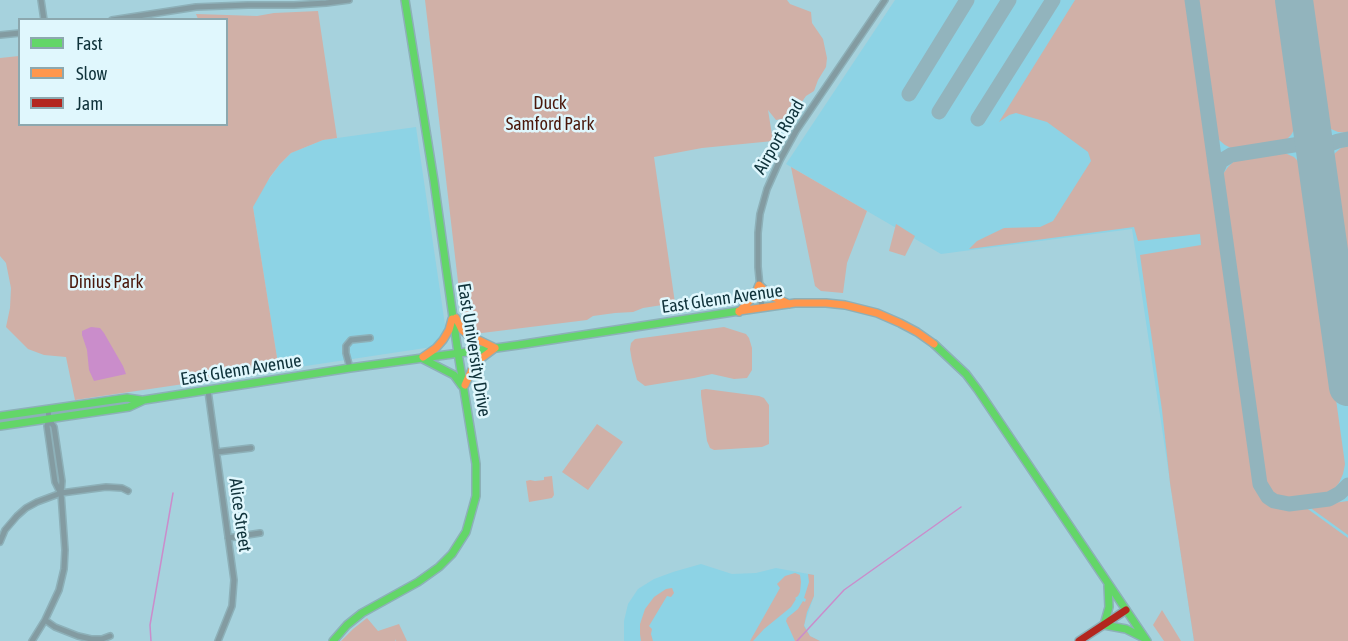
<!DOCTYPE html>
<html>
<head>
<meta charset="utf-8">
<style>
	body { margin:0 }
	#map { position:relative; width:1348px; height:641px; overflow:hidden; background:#a6d2dd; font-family:"Asap Condensed",sans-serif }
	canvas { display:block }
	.legend { position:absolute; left:18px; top:18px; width:210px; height:108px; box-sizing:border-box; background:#e0f7fd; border:2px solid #8ca8af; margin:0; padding:8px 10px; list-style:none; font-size:18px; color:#0f323a }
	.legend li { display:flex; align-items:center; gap:12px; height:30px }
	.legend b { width:30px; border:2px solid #8ca8af }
</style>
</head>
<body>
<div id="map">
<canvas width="1348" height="641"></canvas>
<ul class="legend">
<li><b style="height:8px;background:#63d668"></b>Fast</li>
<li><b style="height:8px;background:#ff974d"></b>Slow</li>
<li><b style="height:8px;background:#b3261e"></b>Jam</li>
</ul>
</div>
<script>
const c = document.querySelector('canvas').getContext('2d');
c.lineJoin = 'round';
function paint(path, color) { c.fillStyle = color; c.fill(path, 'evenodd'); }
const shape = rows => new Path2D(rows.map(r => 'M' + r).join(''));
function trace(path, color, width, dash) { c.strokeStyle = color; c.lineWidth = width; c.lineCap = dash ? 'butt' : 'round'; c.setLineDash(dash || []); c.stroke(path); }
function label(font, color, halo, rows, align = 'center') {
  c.font = font + ' "Asap Condensed",sans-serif'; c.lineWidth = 5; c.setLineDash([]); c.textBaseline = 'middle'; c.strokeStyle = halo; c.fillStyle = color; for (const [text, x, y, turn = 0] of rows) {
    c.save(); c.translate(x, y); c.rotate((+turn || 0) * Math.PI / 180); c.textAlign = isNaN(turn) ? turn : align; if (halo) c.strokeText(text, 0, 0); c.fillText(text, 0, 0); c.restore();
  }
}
const built = shape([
	[895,0,1348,0,1348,641,1194,641,1132,229,941,254,786,164],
	[416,127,445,325,444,333,437,344,432,347,279,370,253,207,261,190,280,164,291,153,323,140],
	[701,564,732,574,756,573,776,568,814,575,814,596,804,625,810,636,820,641,624,641,624,621,628,604,638,589,654,579,673,572]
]);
const green = shape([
	[425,0,787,0,790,4,811,12,812,23,823,39,827,58,826,67,818,80,814,91,806,96,797,109,786,118,776,120,768,110,773,141,702,148,654,157,675,303,643,308,633,312,615,313,593,316,587,320,482,333,476,333,470,330,466,326,462,316],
	[1075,0,1188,0,1255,484,1261,496,1272,505,1285,509,1305,507,1348,538,1348,641,1194,641,1170,483,1162,410,1140,255,1201,245,1200,234,1138,241,1134,227,969,249,977,241,1004,228,1040,227,1053,221,1091,161,1088,152,1047,122,1016,113,1009,115,999,122],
	[1196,0,1280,0,1297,120,1295,128,1291,135,1286,140,1279,144,1243,149,1233,149,1225,145,1218,139,1215,131],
	[1305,0,1348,0,1348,133,1338,132,1331,129,1325,123,1321,115],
	[318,11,337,138,323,140,291,153,280,164,270,177,253,207,279,370,75,400,66,357,44,355,28,349,6,327,10,308,11,288,6,263,0,256,0,58,19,56,20,124,226,124,226,20,198,19,196,14,257,16,274,13],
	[1348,146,1348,304,1329,170,1330,162,1334,154,1341,148],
	[1278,153,1287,154,1294,157,1300,163,1304,170,1345,464,1343,474,1339,483,1333,490,1324,495,1290,500,1281,499,1273,495,1267,488,1263,480,1222,182,1223,174,1228,167,1234,161,1242,158],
	[791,167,867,211,847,263,843,293,821,291,815,286],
	[896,224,915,236,905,256,889,251],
	[724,327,746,334,749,338,752,348,752,370,747,378,734,379,712,374,694,378,645,386,637,380,632,361,630,349,631,343,635,339],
	[706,389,759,396,764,398,769,405,769,444,762,447,714,450,710,448,707,441,701,395,701,390],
	[597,424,623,442,588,490,562,472],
	[552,476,554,495,552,498,529,502,526,481,530,480,535,481,544,480,544,477],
	[1348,501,1348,535,1312,509,1311,506],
	[795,573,800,575,801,582,800,592,798,596,795,598,796,599,791,607,764,629,753,641,750,641,780,588,777,584,785,576],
	[808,574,814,575,814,596,807,612,804,626,810,636,820,641,795,641,786,621,787,618,798,609,803,601,805,602,806,599,804,598,809,582],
	[672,588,674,593,671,597,667,596,649,626,652,629,651,634,653,641,641,641,640,634,640,624,645,609,654,597,666,589],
	[1162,610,1181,641,1164,641,1153,625],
	[367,618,378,631,399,624,407,641,396,641,395,639,395,641,341,641,353,629]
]);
const water = shape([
	[91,327,100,328,104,333,123,366,126,374,94,381,89,370,87,350,82,335,82,331]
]);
const stream = shape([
	[151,641,150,625,173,493],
	[797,641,844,590,961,507]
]);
const taxiway = shape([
	[1192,0,1260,484,1268,497,1274,501,1289,504,1329,499,1340,493,1348,485],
	[909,94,967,0],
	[939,112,1009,0],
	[978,119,1053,0],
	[1316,163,1319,156,1330,144,1338,141,1348,139],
	[1216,172,1221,161,1231,155,1300,144,1306,139,1311,122]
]);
const runway = shape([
	[1294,0,1348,387]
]);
const street = shape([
	[41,0,44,20],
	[112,20,196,7,248,5,294,5,326,3,349,0],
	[0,35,20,33],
	[762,308,758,267,758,233,760,214,767,189,780,160,796,131,885,0],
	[350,368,346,353,346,346,351,340,370,338],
	[208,391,234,580,232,606,218,641],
	[49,419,47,426,55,482,60,492],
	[217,452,251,448],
	[228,538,260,533],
	[0,542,5,530,17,516,26,508,37,502,61,493,106,487,122,488,128,491],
	[45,620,55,627,78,636,91,639,102,639,110,636],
	[32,641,45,620,59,590,64,569,65,550,61,493,62,481,54,427,49,419,48,409]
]);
const fast = shape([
	[934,344,966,374,978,390,1147,641],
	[423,359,454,375,462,386],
	[0,416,127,398,141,400],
	[0,426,129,407,144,400,350,368,518,345,739,311],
	[1104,625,1126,629,1144,638],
	[1104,625,1109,607,1108,586],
	[333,641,347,625,362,613,418,582,439,567,452,554,466,532,476,496,476,464,458,353,434,181,405,0]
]);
const slow = shape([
	[739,311,795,303,826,303,845,305,877,313,900,323,917,332,934,344],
	[739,312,755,295,759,285,771,296,789,304],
	[456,318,462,330,468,335,495,348],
	[423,357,436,348,443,340,449,330,452,319],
	[465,385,475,363,495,348]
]);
const jam = shape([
	[1079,641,1126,610]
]);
const parkNames = [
	["Duck",550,103],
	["Samford Park",550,124],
	["Dinius Park",106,282]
];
const streetNames = [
	["Airport Road",779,137,-60],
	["East Glenn Avenue",722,299,-8],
	["East University Drive",474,350,81],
	["East Glenn Avenue",241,370,-9],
	["Alice Street",240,515,82]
];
paint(built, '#8dd3e5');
paint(green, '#d0b0a7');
paint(water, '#ca8dcb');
trace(stream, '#ca8dcb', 1.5);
trace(taxiway, '#92b4bd', 15);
trace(runway, '#92b4bd', 38);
trace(street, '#8db0b8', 8);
trace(fast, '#8db0b8', 10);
trace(slow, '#8db0b8', 10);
trace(jam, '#8db0b8', 10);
trace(street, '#839ba1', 5);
trace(fast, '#63d668', 7);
trace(slow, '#ff974d', 7);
trace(jam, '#b3261e', 7);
label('18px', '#4a180b', '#e0f7fd', parkNames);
label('18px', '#0f323a', '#e0f7fd', streetNames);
</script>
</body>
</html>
